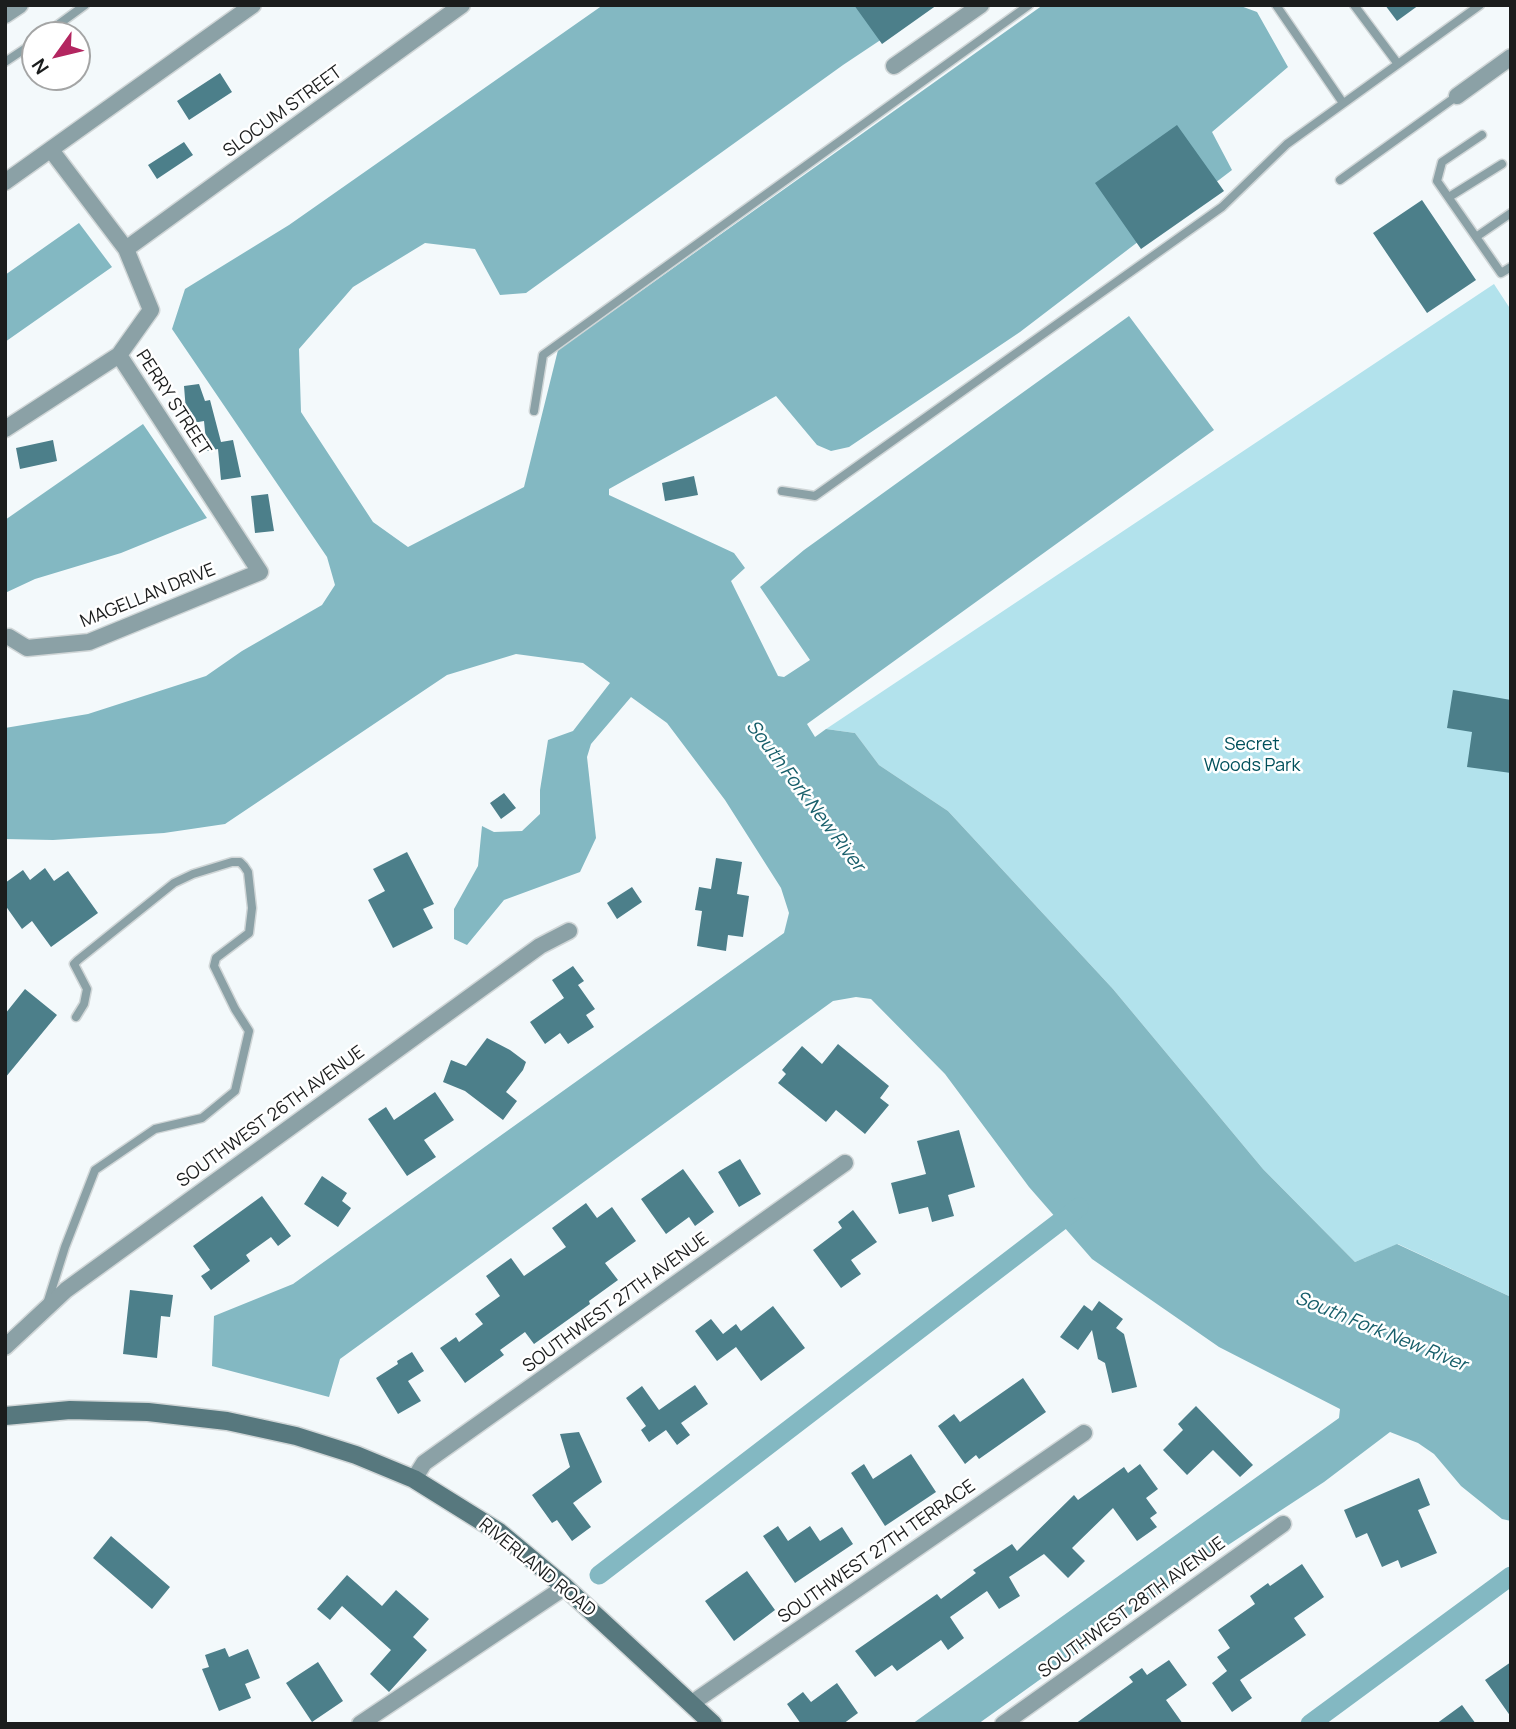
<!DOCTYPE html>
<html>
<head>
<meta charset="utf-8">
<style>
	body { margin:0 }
	#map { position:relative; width:1516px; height:1729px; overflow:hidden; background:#f3f9fb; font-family:Manrope,sans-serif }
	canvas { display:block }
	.frame { position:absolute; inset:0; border:7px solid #1b1d1d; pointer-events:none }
	.north { position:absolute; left:21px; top:21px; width:70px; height:70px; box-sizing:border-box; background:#fff; border:2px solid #a4a5a5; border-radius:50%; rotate:236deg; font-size:19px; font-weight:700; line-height:28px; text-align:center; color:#1b1d1d }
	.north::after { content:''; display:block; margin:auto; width:24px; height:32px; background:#b32660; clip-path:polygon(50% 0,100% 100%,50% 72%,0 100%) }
</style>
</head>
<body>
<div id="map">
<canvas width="1516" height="1729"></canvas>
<div class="frame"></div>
<div class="north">N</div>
</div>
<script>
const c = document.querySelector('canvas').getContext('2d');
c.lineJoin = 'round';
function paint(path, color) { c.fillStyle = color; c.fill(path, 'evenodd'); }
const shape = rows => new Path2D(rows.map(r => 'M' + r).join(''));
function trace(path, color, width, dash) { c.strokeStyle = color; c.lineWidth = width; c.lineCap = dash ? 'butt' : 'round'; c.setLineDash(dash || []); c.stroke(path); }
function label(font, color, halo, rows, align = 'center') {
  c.font = font + ' Manrope,sans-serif'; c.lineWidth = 5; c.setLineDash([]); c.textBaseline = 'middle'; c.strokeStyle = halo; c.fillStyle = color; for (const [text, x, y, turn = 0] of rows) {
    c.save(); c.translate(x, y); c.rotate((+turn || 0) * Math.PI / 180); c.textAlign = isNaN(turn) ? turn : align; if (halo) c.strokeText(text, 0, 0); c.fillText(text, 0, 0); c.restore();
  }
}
const green = shape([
	[1494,284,1511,310,1511,1297,1398,1244,1355,1262,1263,1169,1113,989,948,811,879,765,855,733,826,729]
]);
const water = shape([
	[603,5,933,5,843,65,526,293,500,295,475,249,425,243,353,287,299,349,301,412,373,522,408,547,524,487,558,350,1043,5,1238,5,1257,12,1288,67,1212,132,1232,170,1020,332,849,447,831,451,817,445,776,396,609,489,609,495,734,553,745,568,731,581,778,676,784,677,810,660,760,587,804,550,1129,316,1214,430,807,724,815,737,826,729,855,733,879,765,948,811,1113,989,1263,1169,1355,1262,1397,1244,1511,1297,1511,1521,1502,1519,1461,1486,1434,1454,1418,1443,1390,1432,1324,1482,1219,1551,978,1724,912,1724,1339,1418,1340,1409,1219,1347,1092,1259,1029,1187,945,1074,871,999,856,997,833,1001,340,1359,329,1397,212,1366,214,1316,293,1284,784,933,789,913,781,888,725,800,667,723,631,697,591,744,587,757,596,838,580,872,504,900,467,945,454,939,454,909,478,866,482,826,494,832,522,831,540,814,540,790,548,740,573,731,610,683,583,663,516,654,447,675,225,824,164,833,53,840,5,839,5,728,88,714,206,676,242,651,322,605,335,585,327,557,172,329,185,289,289,225],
	[79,223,112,267,5,342,5,275],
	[143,424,207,518,121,553,35,579,5,593,5,520]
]);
const canal = shape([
	[599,1575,1079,1207],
	[1310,1724,1511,1576]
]);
const building = shape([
	[854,5,937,5,882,44],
	[1385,5,1419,5,1397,21],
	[220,73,232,92,189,120,177,101],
	[1177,125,1224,191,1141,249,1095,183],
	[184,142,193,155,157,179,148,165],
	[1422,200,1476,280,1427,313,1373,233],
	[199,384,205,401,210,400,221,442,233,440,241,477,221,480,218,449,207,451,204,421,187,424,184,386],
	[53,440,57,461,20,469,16,448],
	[694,476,698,495,665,501,662,483],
	[268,494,274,531,255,533,251,496],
	[1453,690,1511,700,1511,773,1467,767,1472,732,1447,728],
	[504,793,516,808,501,819,490,803],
	[407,852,434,904,423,909,433,928,393,948,368,900,385,891,373,869],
	[716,858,742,862,737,894,749,896,743,937,728,935,726,951,697,946,702,911,695,910,699,887,711,889],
	[45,868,54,881,68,871,98,913,51,947,32,921,22,929,5,905,5,883,23,870,30,880],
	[632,887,642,902,617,919,607,903],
	[573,966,584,981,578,985,595,1009,586,1015,594,1027,568,1044,560,1033,545,1044,530,1022,564,998,552,980],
	[25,989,57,1015,5,1078,5,1014],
	[487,1038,510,1050,526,1062,523,1070,506,1092,517,1101,503,1120,465,1091,443,1082,451,1060,466,1066],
	[838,1044,889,1086,880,1098,889,1105,865,1134,836,1110,826,1122,778,1083,786,1074,782,1070,802,1046,822,1064],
	[435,1092,454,1120,424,1140,436,1157,407,1176,368,1119,386,1107,394,1120],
	[959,1130,975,1187,948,1195,954,1216,932,1222,928,1207,899,1214,891,1183,926,1174,917,1141],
	[740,1159,761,1194,739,1207,718,1172],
	[683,1169,714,1212,695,1226,689,1217,666,1234,641,1199],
	[322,1176,347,1193,342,1201,351,1208,338,1227,304,1204],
	[262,1196,291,1236,278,1246,271,1237,246,1255,250,1261,211,1290,201,1276,210,1270,193,1246],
	[586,1203,597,1218,612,1207,636,1241,605,1263,618,1280,589,1301,590,1304,534,1344,525,1332,500,1350,504,1355,465,1383,440,1348,456,1337,459,1342,483,1324,475,1314,500,1296,486,1276,511,1258,524,1276,566,1247,552,1228],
	[853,1210,877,1242,851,1260,861,1274,841,1288,813,1250,842,1228,838,1222],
	[130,1290,173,1295,170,1317,161,1316,157,1358,123,1354],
	[1099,1301,1123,1319,1116,1328,1124,1334,1137,1387,1112,1393,1105,1363,1098,1359,1092,1330,1078,1350,1060,1337,1084,1305,1092,1311],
	[773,1306,805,1348,761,1381,736,1347,717,1361,695,1331,711,1319,723,1334,736,1324,741,1331],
	[412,1352,424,1371,408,1381,421,1401,398,1414,376,1378,398,1364,397,1361],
	[1023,1378,1046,1412,979,1459,976,1455,965,1464,938,1426,954,1414,960,1422],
	[695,1385,708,1404,681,1423,690,1435,677,1445,666,1430,649,1442,641,1430,646,1426,626,1398,642,1386,659,1410],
	[1196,1406,1253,1465,1240,1477,1213,1450,1187,1475,1163,1450,1183,1430,1178,1424],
	[579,1432,602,1482,573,1503,591,1527,572,1541,557,1520,552,1523,532,1495,570,1467,560,1434],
	[911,1454,936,1492,885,1526,851,1473,864,1464,873,1479],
	[1140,1464,1158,1489,1146,1498,1157,1513,1150,1518,1157,1527,1137,1541,1113,1508,1072,1548,1085,1561,1068,1578,1044,1554,1009,1577,1020,1596,999,1609,987,1591,950,1617,964,1638,948,1650,941,1640,897,1671,892,1665,875,1677,855,1651,937,1594,941,1599,976,1573,973,1570,1012,1544,1017,1551,1074,1495,1078,1500,1124,1467,1128,1473],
	[1419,1478,1430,1505,1418,1510,1437,1553,1401,1568,1398,1560,1382,1567,1367,1533,1356,1538,1344,1510],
	[778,1526,788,1541,810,1526,820,1541,842,1527,853,1544,795,1583,763,1536],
	[111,1536,170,1587,152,1609,93,1558],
	[1302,1564,1324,1597,1294,1618,1306,1635,1240,1680,1252,1698,1232,1712,1212,1683,1227,1671,1217,1657,1230,1648,1218,1630,1255,1604,1250,1596,1268,1583,1270,1586],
	[747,1571,775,1610,734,1641,705,1601],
	[347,1575,382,1606,396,1590,429,1619,413,1637,427,1650,389,1692,370,1674,391,1650,342,1606,330,1620,317,1609],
	[225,1648,229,1657,248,1649,260,1678,245,1684,251,1698,219,1711,202,1669,209,1667,205,1655],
	[1169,1660,1187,1685,1166,1700,1183,1724,1075,1724,1133,1682,1129,1677,1142,1668,1147,1675],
	[318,1662,343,1701,312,1722,286,1683],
	[1511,1662,1511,1717,1485,1680],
	[837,1683,858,1713,843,1724,801,1724,787,1704,803,1692,811,1702],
	[1462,1705,1476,1724,1436,1724]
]);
const lane = shape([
	[1276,5,1343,103],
	[1354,5,1398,64],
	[44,35,85,5],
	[5,62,35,42],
	[1482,135,1442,162,1437,181,1501,273,1511,267],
	[1340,180,1457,96],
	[1449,197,1502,164],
	[1476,237,1511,213],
	[534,411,543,355,1029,5],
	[782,491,815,496,1222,207,1287,144,1480,5],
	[47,1304,65,1247,95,1170,155,1129,202,1118,235,1091,249,1031,235,1009,214,966,216,958,249,933,252,908,248,872,244,866,240,862,232,862,193,874,174,883,78,960,74,964,87,989,84,1004,76,1017]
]);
const street = shape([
	[5,15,20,5],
	[894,66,981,5],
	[1457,96,1511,57],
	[5,182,253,5],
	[126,249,462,5],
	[5,429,119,355],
	[9,637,27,648,89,642,260,572,119,355,151,310,126,249,51,150],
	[5,1347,66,1290,540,946,569,931],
	[414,1479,424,1463,845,1163],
	[692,1703,1084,1433],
	[360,1724,565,1587],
	[1003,1724,1283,1524]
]);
const secondary = shape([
	[5,1416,70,1410,148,1412,227,1421,296,1436,356,1455,414,1479,499,1532,565,1587,713,1724]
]);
const streetNames = [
	["SLOCUM STREET",283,112,-36],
	["PERRY STREET",173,403,57],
	["MAGELLAN DRIVE",148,596,-22],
	["SOUTHWEST 26TH AVENUE",271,1117,-36],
	["SOUTHWEST 27TH AVENUE",616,1303,-36],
	["SOUTHWEST 27TH TERRACE",877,1552,-35],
	["RIVERLAND ROAD",537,1568,39],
	["SOUTHWEST 28TH AVENUE",1132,1608,-36]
];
const parkNames = [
	["Secret",1252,745],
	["Woods Park",1252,766]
];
const waterNames = [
	["South Fork New River",805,796,53],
	["South Fork New River",1381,1332,22]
];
paint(green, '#b2e2ec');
paint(water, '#83b8c2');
trace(canal, '#83b8c2', 19);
paint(building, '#4c7f8a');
trace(lane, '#d0d6d7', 11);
trace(street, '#d0d6d7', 19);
trace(secondary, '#d0d6d7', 21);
trace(lane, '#8ba1a6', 8);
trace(street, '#8ba1a6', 16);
trace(secondary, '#57787e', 18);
label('18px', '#1b1d1d', '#fff', streetNames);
label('18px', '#00505b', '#fff', parkNames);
label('italic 19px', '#185f6b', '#fff', waterNames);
</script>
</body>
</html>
